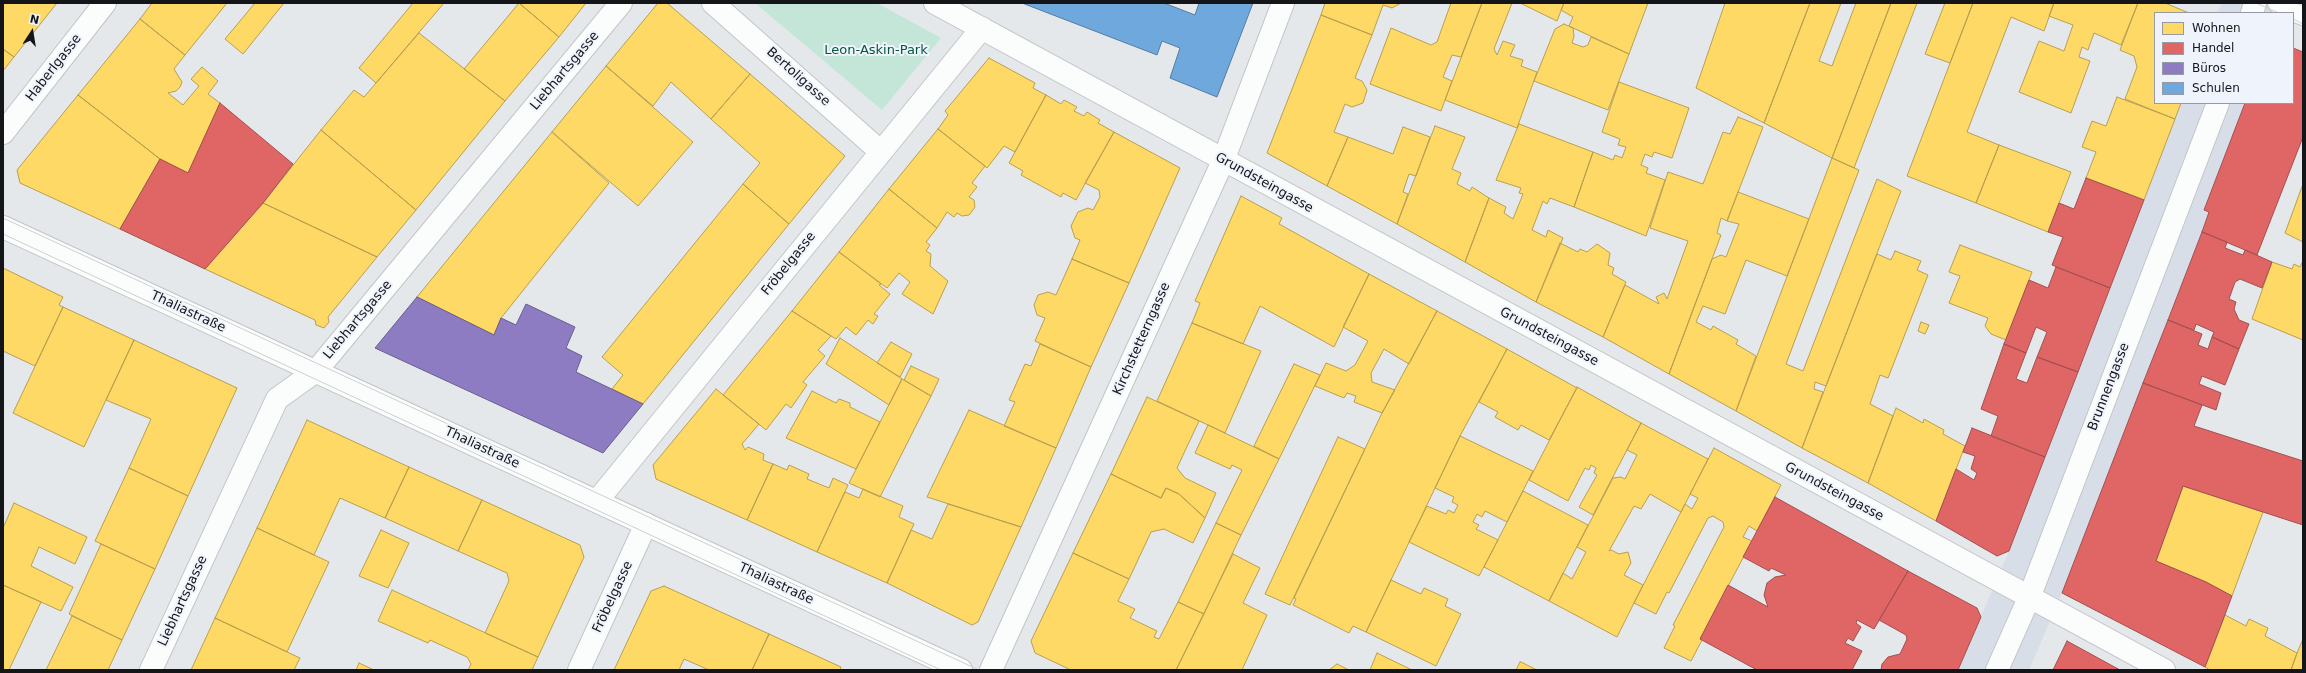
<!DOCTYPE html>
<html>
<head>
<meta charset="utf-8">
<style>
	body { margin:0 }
	#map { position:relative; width:2306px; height:673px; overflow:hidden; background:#e5e8eb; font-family:"DejaVu Sans",sans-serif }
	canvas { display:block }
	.frame { position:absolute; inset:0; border:4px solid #141518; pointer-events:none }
	.legend { position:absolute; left:2154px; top:12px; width:140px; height:92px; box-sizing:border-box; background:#eff4fc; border:1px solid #979ba1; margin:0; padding:5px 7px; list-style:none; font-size:12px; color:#141518 }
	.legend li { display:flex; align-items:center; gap:8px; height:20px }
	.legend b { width:20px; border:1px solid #979ba1 }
	.north { position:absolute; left:12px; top:12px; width:40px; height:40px; -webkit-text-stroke:3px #eff4fc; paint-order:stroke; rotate:12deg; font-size:11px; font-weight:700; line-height:16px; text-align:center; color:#141518 }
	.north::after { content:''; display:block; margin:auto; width:14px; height:18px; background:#141518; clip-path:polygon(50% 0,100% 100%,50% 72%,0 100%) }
</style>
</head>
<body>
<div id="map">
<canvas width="2306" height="673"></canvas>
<div class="frame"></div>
<ul class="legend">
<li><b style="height:11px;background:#ffd966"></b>Wohnen</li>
<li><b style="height:11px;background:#e06666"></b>Handel</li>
<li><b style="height:11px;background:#8e7cc3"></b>Büros</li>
<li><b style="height:11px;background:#6fa8dc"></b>Schulen</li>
</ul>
<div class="north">N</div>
</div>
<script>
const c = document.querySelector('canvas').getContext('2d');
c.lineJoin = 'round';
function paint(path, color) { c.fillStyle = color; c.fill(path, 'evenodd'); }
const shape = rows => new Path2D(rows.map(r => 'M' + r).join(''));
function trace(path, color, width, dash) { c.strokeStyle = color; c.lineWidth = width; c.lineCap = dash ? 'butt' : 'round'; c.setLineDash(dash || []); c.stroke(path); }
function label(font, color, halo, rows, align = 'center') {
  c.font = font + ' "DejaVu Sans",sans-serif'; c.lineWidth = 4; c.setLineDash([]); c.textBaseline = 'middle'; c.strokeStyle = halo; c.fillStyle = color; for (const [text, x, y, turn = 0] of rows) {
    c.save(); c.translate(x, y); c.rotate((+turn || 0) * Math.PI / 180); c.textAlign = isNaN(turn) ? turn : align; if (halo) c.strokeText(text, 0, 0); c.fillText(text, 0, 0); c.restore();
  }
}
const built = shape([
	[2222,3,2288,3,2283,13,2217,13],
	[2181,103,2245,103,2204,210,2209,212,2202,232,2062,593,2029,670,1958,670,2009,551]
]);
const green = shape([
	[755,3,877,3,941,38,882,110]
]);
const homes = shape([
	[3,3,57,3,14,57,3,49,3,3],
	[152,3,227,3,185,55,140,19,152,3],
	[255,3,284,3,243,54,225,39,255,3],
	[413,3,444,3,376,83,359,68,413,3],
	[519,3,586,3,559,37,519,3],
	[519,3,559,37,505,101,464,69,519,3],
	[658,3,667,3,750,74,711,119,671,82,653,106,606,66,658,3],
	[1325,3,1401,3,1392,8,1383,5,1372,35,1321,15,1325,3],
	[1451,3,1482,3,1461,57,1452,55,1443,77,1452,81,1441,111,1370,84,1391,28,1431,45,1437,42,1451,3],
	[1482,3,1512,3,1494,49,1497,55,1503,41,1515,45,1510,56,1523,60,1521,66,1537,72,1517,128,1445,100,1482,3],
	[1520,3,1564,3,1557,21,1520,3],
	[1564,3,1648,3,1629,54,1569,26,1573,17,1561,10,1564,3],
	[1725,3,1810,3,1764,123,1696,88,1725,3],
	[1810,3,1841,3,1819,61,1832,66,1856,3,1891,3,1832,158,1764,123,1810,3],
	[1891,3,1917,3,1854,168,1832,158,1891,3],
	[1945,3,1973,3,1950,63,1925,54,1945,3],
	[1973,3,2054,3,2044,31,2011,17,1967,132,1999,145,1976,203,1907,176,1973,3],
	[2054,3,2138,3,2121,45,2094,33,2088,50,2082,47,2079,57,2090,61,2071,113,2019,92,2039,41,2064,51,2073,25,2049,16,2054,3],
	[2138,3,2165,3,2189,13,2155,13,2155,103,2181,103,2175,119,2125,99,2137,67,2134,56,2120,50,2138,3],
	[1321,15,1372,35,1355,78,1362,81,1367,90,1363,103,1352,107,1345,104,1334,132,1348,137,1327,186,1267,153,1321,15],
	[140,19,185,55,174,69,182,82,180,87,176,91,168,93,183,105,199,86,191,79,202,67,218,81,208,94,220,103,188,173,160,159,78,95,140,19],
	[1564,24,1573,28,1574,36,1572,43,1583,47,1588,45,1591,37,1629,54,1608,110,1534,81,1555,29,1564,24],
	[419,33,505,101,416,210,321,130,354,90,364,97,419,33],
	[3,49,14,57,3,71,3,49],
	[989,58,1035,83,1033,88,1046,95,1015,152,1004,146,987,168,938,129,948,115,945,111,989,58],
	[606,66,693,142,638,206,552,132,606,66],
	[750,74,845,156,789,224,743,184,760,163,711,119,750,74],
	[1619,82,1689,108,1672,158,1654,152,1652,157,1645,154,1641,165,1648,168,1646,173,1665,180,1646,236,1574,207,1593,152,1613,160,1615,155,1622,158,1626,147,1618,145,1620,139,1602,132,1619,82],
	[78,95,160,159,120,229,20,183,17,170,78,95],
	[1046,95,1061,104,1064,100,1077,107,1074,111,1084,116,1087,112,1100,120,1098,123,1114,132,1076,200,1063,193,1061,197,1021,175,1023,171,1009,163,1046,95],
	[2117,97,2175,119,2144,200,2086,178,2096,152,2082,147,2092,121,2106,126,2117,97],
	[1738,117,1763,127,1727,221,1721,218,1717,233,1721,235,1669,374,1603,337,1625,285,1659,304,1656,297,1664,293,1667,299,1688,241,1650,228,1668,172,1703,184,1723,132,1730,134,1738,117],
	[1519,124,1593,152,1574,207,1550,198,1547,204,1543,201,1532,230,1546,237,1548,230,1563,238,1536,302,1465,262,1489,198,1506,207,1504,213,1513,219,1523,194,1519,193,1521,188,1496,180,1519,124],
	[1435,126,1465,137,1452,169,1461,173,1457,184,1470,191,1472,187,1489,198,1465,262,1397,224,1435,126],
	[1403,127,1430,137,1416,176,1409,174,1403,192,1408,194,1397,224,1327,186,1348,137,1393,154,1403,127],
	[938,129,985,166,972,183,977,187,969,197,974,200,975,207,969,215,962,216,957,213,954,217,947,212,937,228,889,189,938,129],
	[321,130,416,210,377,257,263,203,321,130],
	[552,132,609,183,501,318,494,335,417,297,552,132],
	[1114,132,1180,168,1129,283,1072,259,1080,240,1075,238,1071,226,1078,212,1088,208,1093,210,1100,197,1099,190,1085,183,1114,132],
	[1999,145,2071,172,2048,232,1976,203,1999,145],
	[1832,158,1859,170,1786,364,1803,371,1877,179,1901,191,1826,386,1815,382,1814,389,1823,392,1802,448,1736,411,1832,158],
	[743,184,789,224,643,404,612,389,623,375,602,357,743,184],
	[2303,184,2303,242,2285,233,2303,184],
	[889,189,937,228,926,242,930,245,926,251,931,254,930,266,948,281,933,314,902,294,910,282,899,273,887,288,839,252,889,189],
	[1738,192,1809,219,1787,276,1746,260,1725,314,1703,306,1696,322,1711,330,1713,326,1738,340,1736,344,1756,356,1736,411,1669,374,1712,259,1721,255,1726,257,1739,224,1727,221,1738,192],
	[1241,196,1282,218,1279,224,1369,274,1334,347,1260,306,1243,344,1192,323,1200,303,1195,301,1241,196],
	[263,203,377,257,328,317,329,322,324,328,316,325,315,320,205,269,263,203],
	[1560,243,1578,252,1580,249,1587,252,1597,244,1610,253,1608,265,1614,268,1612,274,1626,282,1603,337,1536,302,1560,243],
	[1960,245,2032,272,2006,340,1991,334,1985,326,1988,318,1949,303,1960,276,1949,272,1960,245],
	[1895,251,1921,261,1917,270,1928,275,1888,378,1880,375,1870,404,1893,416,1868,483,1802,448,1877,254,1891,260,1895,251],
	[839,252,881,284,879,285,890,294,874,314,878,316,873,324,868,320,856,335,846,327,836,339,792,311,839,252],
	[1072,259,1129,283,1091,367,1035,341,1045,318,1037,315,1034,305,1038,295,1048,292,1056,295,1072,259],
	[2303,261,2303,340,2252,319,2272,262,2292,269,2294,264,2300,267,2303,261],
	[3,268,63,297,59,305,63,307,35,366,3,351,3,268],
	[1369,274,1437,311,1409,364,1384,349,1371,373,1372,382,1395,390,1382,413,1354,402,1356,396,1347,393,1344,398,1315,386,1326,363,1346,371,1355,365,1368,341,1343,327,1369,274],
	[63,307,134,340,84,447,13,413,63,307],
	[792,311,831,336,818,350,825,356,803,382,807,385,791,408,786,404,766,430,723,395,792,311],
	[1437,311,1507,349,1460,436,1366,632,1353,626,1349,633,1293,605,1296,599,1294,598,1382,413,1437,311],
	[1921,322,1929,325,1925,334,1918,331,1921,322],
	[1192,323,1261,351,1225,433,1157,401,1192,323],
	[840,338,902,379,889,405,826,364,840,338],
	[134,340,237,388,188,496,129,468,151,419,106,400,134,340],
	[891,342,912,354,900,377,877,363,891,342],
	[1040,344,1091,367,1056,448,1004,426,1015,402,1009,400,1025,364,1031,366,1040,344],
	[1507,349,1577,388,1549,440,1521,425,1518,430,1495,417,1498,412,1479,402,1507,349],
	[1294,364,1320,375,1279,459,1254,446,1294,364],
	[911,366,939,379,931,396,904,380,911,366],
	[902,379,931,396,880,497,849,483,902,379],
	[1577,387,1641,423,1593,515,1579,507,1597,475,1594,473,1596,468,1591,465,1589,470,1585,468,1568,501,1529,480,1577,387],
	[716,389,759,424,742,444,745,450,748,447,764,454,763,460,773,464,747,520,656,479,653,465,716,389],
	[812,391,836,403,839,399,850,403,850,407,880,422,856,469,786,438,812,391],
	[1147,397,1199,421,1177,468,1185,478,1216,493,1205,518,1179,494,1166,488,1161,498,1111,474,1147,397],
	[1896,408,1923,423,1924,419,1944,430,1943,434,1965,446,1936,521,1868,483,1896,408],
	[969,410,1056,448,1021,527,927,497,969,410],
	[307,420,409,467,385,518,340,498,314,555,257,528,307,420],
	[1641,423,1708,459,1681,512,1650,494,1641,509,1634,506,1609,551,1611,550,1619,554,1628,552,1631,563,1624,575,1643,585,1617,637,1549,601,1563,573,1572,579,1586,552,1577,547,1613,478,1621,477,1625,479,1637,455,1627,450,1641,423],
	[1208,425,1279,459,1241,535,1216,523,1242,470,1232,465,1230,469,1195,453,1208,425],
	[1460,436,1533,471,1507,522,1485,511,1482,517,1477,514,1473,522,1479,525,1476,529,1498,540,1479,576,1409,542,1427,506,1446,514,1448,510,1454,513,1458,505,1452,502,1454,497,1435,488,1460,436],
	[1338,437,1365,449,1290,605,1265,594,1338,437],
	[1714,448,1781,485,1757,531,1749,526,1743,537,1752,541,1700,639,1702,640,1691,661,1664,648,1675,626,1673,625,1724,527,1723,522,1713,516,1708,518,1669,593,1667,592,1656,614,1634,603,1685,504,1692,509,1698,498,1690,494,1714,448],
	[773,464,787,470,789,465,809,474,807,479,829,488,833,478,848,485,817,552,747,520,773,464],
	[409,467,482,500,458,551,385,518,409,467],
	[129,468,188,496,155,569,95,541,129,468],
	[1111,474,1161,498,1166,488,1179,494,1205,518,1193,543,1164,529,1151,532,1129,579,1073,553,1111,474],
	[2183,486,2263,512,2232,596,2206,582,2156,561,2183,486],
	[863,489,903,506,899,517,914,524,887,583,817,552,845,492,859,498,863,489],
	[1523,491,1588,525,1549,601,1484,567,1523,491],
	[482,500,580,545,584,557,538,657,485,633,509,581,507,573,458,551,482,500],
	[14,503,87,537,75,564,39,547,31,566,73,587,61,611,3,585,3,528,14,503],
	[948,504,1021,527,978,622,972,625,887,583,911,530,932,539,948,504],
	[1216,523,1241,535,1204,614,1178,602,1216,523],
	[257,528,329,562,287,652,215,618,257,528],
	[381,530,409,543,388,588,359,576,381,530],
	[101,544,155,569,122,640,69,614,101,544],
	[1073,553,1129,579,1118,601,1135,609,1130,618,1157,631,1154,637,1159,639,1178,602,1204,614,1176,670,1071,670,1035,653,1031,641,1073,553],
	[1233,554,1260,568,1243,603,1267,615,1242,670,1176,670,1233,554],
	[1391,580,1421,594,1424,588,1448,599,1445,606,1461,614,1436,666,1366,632,1391,580],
	[3,585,41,602,9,670,3,670,3,585],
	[664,586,769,634,752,670,709,670,684,659,679,670,614,670,651,591,664,586],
	[392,590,538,657,532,670,468,670,471,664,467,657,430,640,428,643,378,621,392,590],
	[2225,615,2246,626,2249,619,2268,628,2265,636,2297,653,2291,670,2210,670,2205,667,2225,615],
	[72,616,122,640,108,670,46,670,72,616],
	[215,618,300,658,294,670,191,670,215,618],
	[769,634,841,667,840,670,752,670,769,634],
	[2303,639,2303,670,2291,670,2297,653,2303,639],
	[1377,653,1412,670,1370,670,1377,653],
	[1520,662,1521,662,1537,670,1516,670,1520,662],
	[359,663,374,670,356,670,359,663],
	[1337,664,1349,670,1329,670,1337,664]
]);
const shops = shape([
	[2293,48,2303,52,2303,137,2257,255,2202,232,2209,212,2204,210,2245,103,2293,103,2293,48],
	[220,103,293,164,263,203,205,269,120,229,160,159,188,173,220,103],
	[2086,178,2144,200,2110,288,2052,265,2063,237,2048,232,2059,203,2074,209,2086,178],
	[2202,232,2227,242,2225,248,2243,255,2245,250,2272,262,2262,288,2240,279,2235,282,2229,299,2236,302,2234,309,2239,320,2249,324,2239,349,2212,337,2214,332,2196,324,2194,330,2168,320,2202,232],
	[2056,267,2110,288,2078,372,2037,357,2047,332,2036,327,2026,353,2004,344,2029,280,2048,288,2056,267],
	[2168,320,2202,334,2198,345,2208,349,2212,337,2239,349,2225,385,2202,376,2199,384,2221,393,2216,410,2143,383,2168,320],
	[2004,344,2026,353,2016,379,2027,383,2037,357,2078,372,2045,457,1991,436,1998,416,1981,409,2004,344],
	[2143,383,2202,405,2194,426,2303,461,2303,525,2183,486,2156,561,2206,582,2232,596,2205,667,2062,593,2143,383],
	[1972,428,2045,457,2009,551,1997,556,1936,521,1956,469,1974,480,1977,473,1971,469,1975,456,1963,452,1972,428],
	[1775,497,1908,571,1874,629,1857,620,1856,623,1861,627,1853,641,1848,638,1845,643,1862,651,1852,670,1757,670,1700,639,1728,585,1768,607,1764,595,1767,583,1775,577,1786,575,1771,568,1769,571,1743,557,1775,497],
	[1908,571,1977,608,1981,617,1958,670,1881,670,1882,664,1888,657,1900,654,1907,639,1906,635,1879,620,1908,571],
	[2067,641,2120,670,2053,670,2067,641]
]);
const offices = shape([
	[417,297,494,335,501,318,516,325,526,304,575,327,566,348,582,356,576,372,643,404,603,453,375,348,417,297]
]);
const schools = shape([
	[1022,3,1164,3,1195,15,1199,3,1253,3,1217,97,1170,78,1180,48,1162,41,1157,55,1022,3]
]);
const minor = shape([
	[713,3,881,152],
	[935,3,2164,670],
	[2279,3,2303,14],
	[2252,13,2255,3],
	[3,133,105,3],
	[597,501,982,28],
	[151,670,277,399,316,371,621,3],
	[579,670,646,524],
	[991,670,1223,161,1283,3],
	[1997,670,2029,598,2218,103]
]);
const major = shape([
	[3,227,961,670]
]);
const tram = shape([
	[2256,3,2279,13],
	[2297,3,2303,6],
	[2293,19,2303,24],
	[3,218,979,670],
	[3,234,941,670]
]);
const parkNames = [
	["Leon-Askin-Park",876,51]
];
const streetNames = [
	["Haberlgasse",54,68,-52],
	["Liebhartsgasse",565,71,-50],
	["Bertoligasse",798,77,42],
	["Grundsteingasse",1264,183,29],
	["Fröbelgasse",789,264,-51],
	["Thaliastraße",188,312,25],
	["Liebhartsgasse",358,320,-50],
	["Grundsteingasse",1549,337,28],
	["Kirchstetterngasse",1142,339,-66],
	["Brunnengasse",2109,387,-69],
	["Thaliastraße",482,448,25],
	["Grundsteingasse",1834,492,28],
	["Thaliastraße",776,584,25],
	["Fröbelgasse",613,597,-65],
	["Liebhartsgasse",183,601,-65]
];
paint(built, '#d8dee8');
paint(green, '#c4e6d9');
paint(homes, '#ffd966');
trace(homes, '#b89e4f', 1);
paint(shops, '#e06666');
trace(shops, '#a34e4f', 1);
paint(offices, '#8e7cc3');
trace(offices, '#695d90', 1);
paint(schools, '#6fa8dc');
trace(schools, '#547ca1', 1);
trace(minor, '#c2c4c7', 24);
trace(major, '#c2c4c7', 24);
trace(minor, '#fbfcfc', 22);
trace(major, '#fbfcfc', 22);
trace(tram, '#cfcfd1', 1);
label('13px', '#06573e', '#eff4fc', parkNames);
label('13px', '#141518', '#eff4fc', streetNames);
</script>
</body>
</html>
